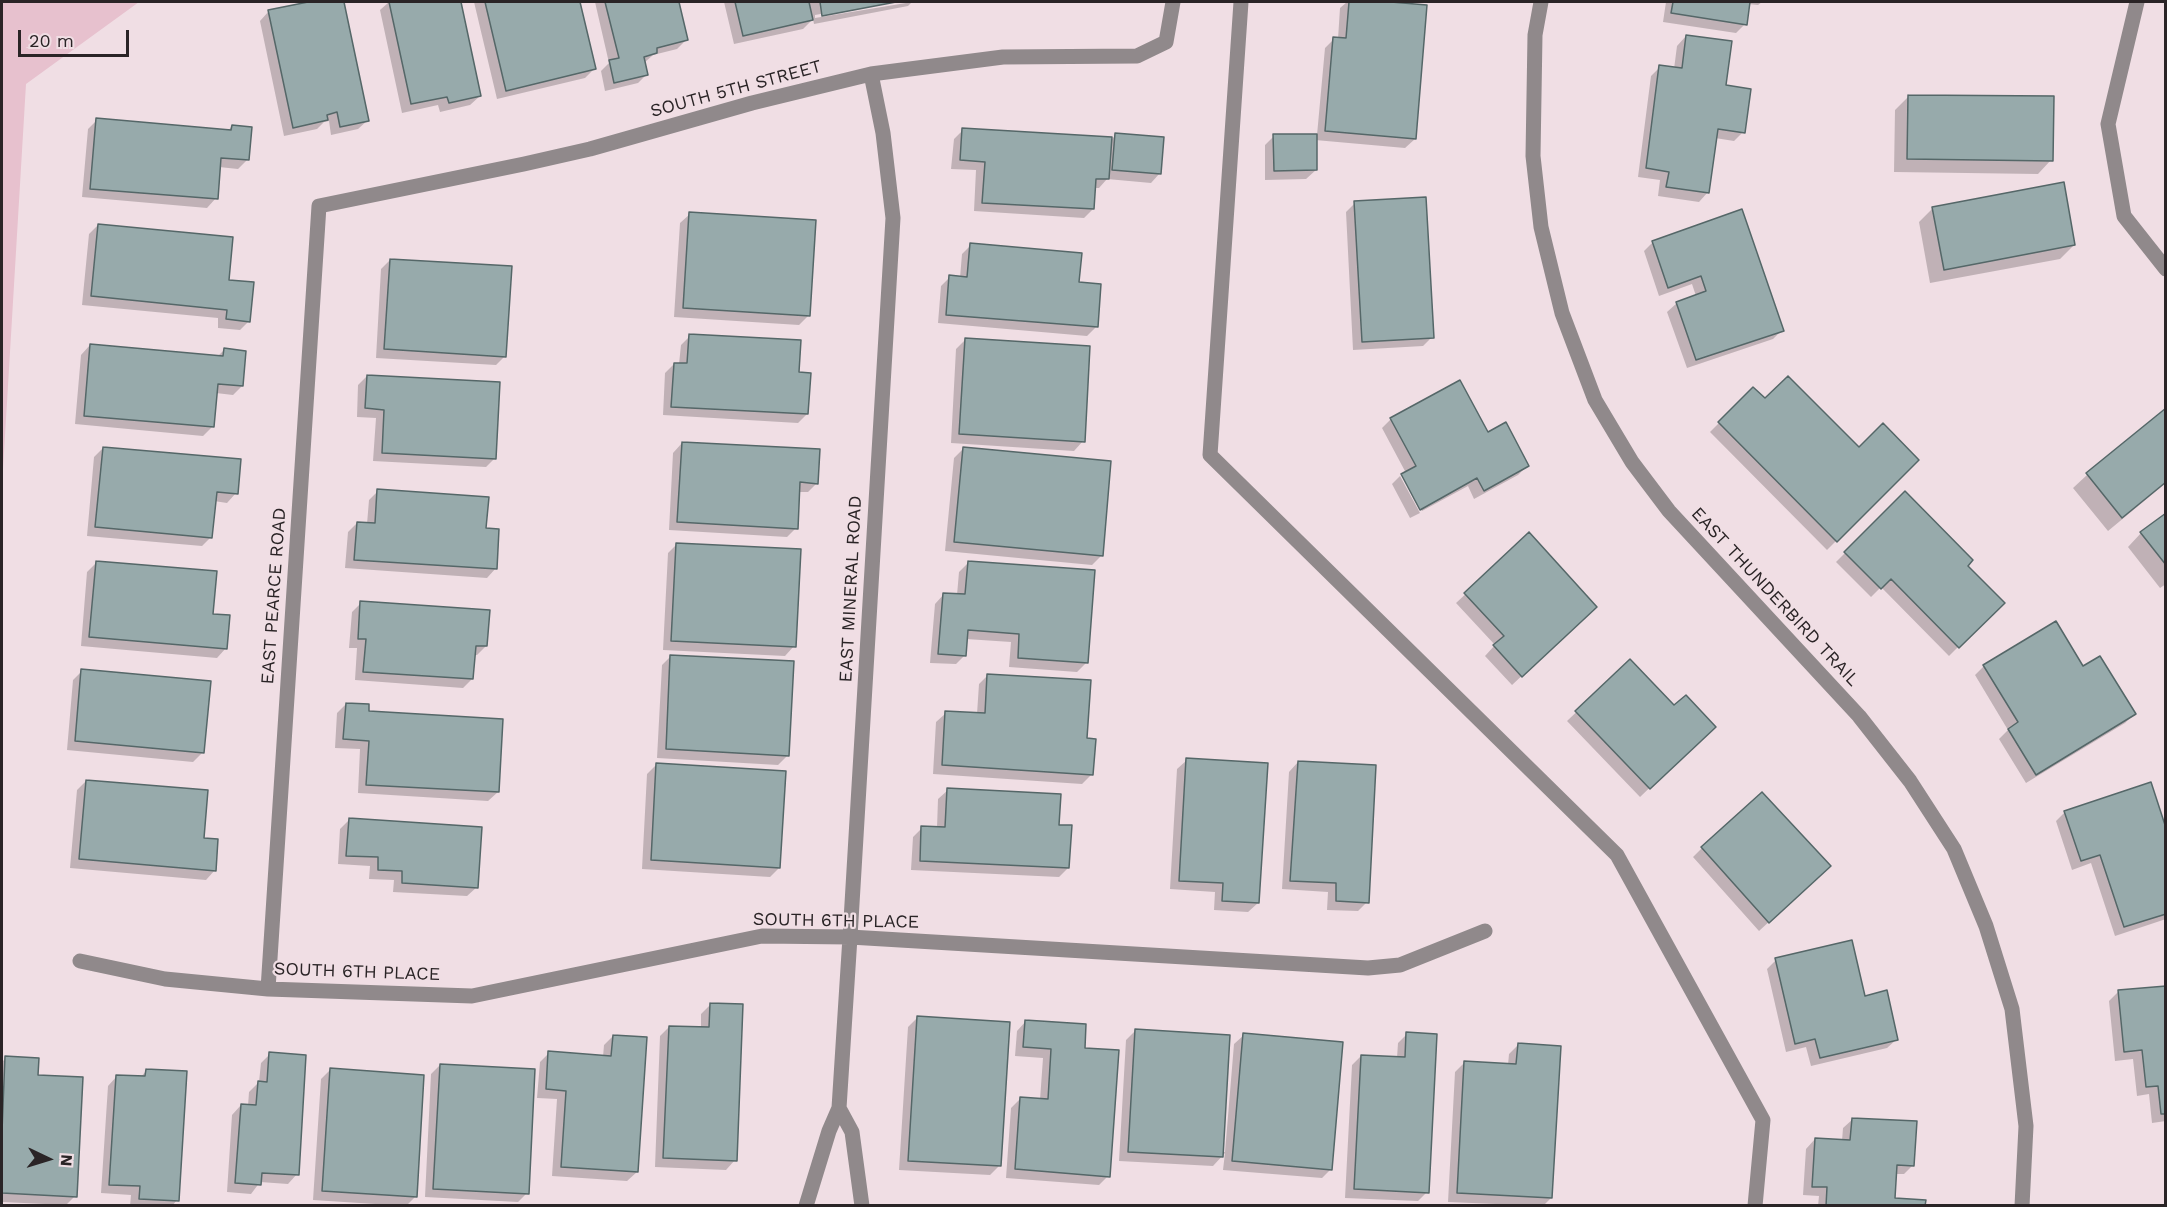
<!DOCTYPE html>
<html>
<head>
<meta charset="utf-8">
<style>
	body { margin:0 }
	#map { position:relative; width:2167px; height:1207px; overflow:hidden; background:#f0dee4; font-family:"Work Sans",sans-serif }
	canvas { display:block }
	.frame { position:absolute; inset:0; border:3px solid #2a2426; pointer-events:none }
	.north { position:absolute; left:18px; top:1129px; width:60px; height:60px; -webkit-text-stroke:4px #f0dee4; paint-order:stroke; rotate:94deg; font-size:16px; font-weight:700; line-height:24px; text-align:center; color:#2a2426 }
	.north::after { content:''; display:block; margin:auto; width:21px; height:27px; background:#2a2426; clip-path:polygon(50% 0,100% 100%,50% 72%,0 100%) }
	.scale { position:absolute; left:18px; top:30px; width:111px; height:27px; box-sizing:border-box; border:3px solid #2a2426; border-top:0; padding-left:8px; font-size:18px; line-height:21px; white-space:nowrap; color:#2a2426; -webkit-text-stroke:4px #f0dee4; paint-order:stroke }
</style>
</head>
<body>
<div id="map">
<canvas width="2167" height="1207"></canvas>
<div class="frame"></div>
<div class="north">N</div>
<div class="scale">20 m</div>
</div>
<script>
const c = document.querySelector('canvas').getContext('2d');
c.lineJoin = 'round';
function paint(path, color) { c.fillStyle = color; c.fill(path, 'evenodd'); }
const shape = rows => new Path2D(rows.map(r => 'M' + r).join(''));
function trace(path, color, width, dash) { c.strokeStyle = color; c.lineWidth = width; c.lineCap = dash ? 'butt' : 'round'; c.setLineDash(dash || []); c.stroke(path); }
function label(font, color, halo, rows, align = 'center') {
  c.font = font + ' "Work Sans",sans-serif'; c.lineWidth = 4.5; c.setLineDash([]); c.textBaseline = 'middle'; c.strokeStyle = halo; c.fillStyle = color; for (const [text, x, y, turn = 0] of rows) {
    c.save(); c.translate(x, y); c.rotate((+turn || 0) * Math.PI / 180); c.textAlign = isNaN(turn) ? turn : align; if (halo) c.strokeText(text, 0, 0); c.fillText(text, 0, 0); c.restore();
  }
}
const green = shape([
	[2,2,139,2,26,84,2,486]
]);
const shadow = shape([
	[315,2,343,2,368,120,358,129,331,135,329,121,324,122,317,129,284,136,260,21,269,11],
	[389,2,460,2,480,96,470,105,440,112,438,105,402,113,380,10],
	[474,2,579,2,594,69,585,78,497,99],
	[595,2,678,2,686,40,677,49,653,55,644,63,647,74,638,83,605,91,601,71,609,63],
	[724,2,888,2,815,15,815,18,912,2,908,6,814,24,813,19,803,29,734,44],
	[1347,2,1375,2,1426,6,1415,139,1405,148,1315,140,1316,170,1306,179,1265,180,1265,145,1274,136,1317,135,1325,48,1334,39,1338,39,1340,8],
	[1666,2,1762,2,1758,5,1748,4,1745,24,1736,33,1663,22],
	[1686,36,1725,87,1743,132,1734,141,1715,138,1708,192,1699,202,1658,196,1660,180,1638,177,1651,76,1660,67,1674,69,1677,46],
	[1909,96,2051,160,2038,174,1894,172,1895,110],
	[97,120,228,131,232,126,247,160,238,169,219,167,216,198,207,208,82,197,88,129],
	[963,130,1112,139,1116,135,1160,173,1151,183,1107,179,1099,188,1094,188,1093,209,1084,218,974,211,976,170,951,169,954,139],
	[1355,203,1432,337,1423,346,1353,350,1346,212],
	[1933,208,2074,245,2060,259,1930,283,1919,222],
	[690,214,809,315,799,325,674,317,680,223],
	[98,225,249,321,240,330,218,328,218,318,82,305,89,234],
	[1653,242,1782,330,1773,339,1687,368,1667,312,1677,303,1696,296,1692,284,1659,296,1644,251],
	[971,245,1078,284,1096,327,1087,336,938,323,941,286,950,277,960,278,962,254],
	[390,260,505,356,496,365,376,358,381,269],
	[690,336,798,373,807,414,798,423,663,415,665,373,674,364,679,364,681,345],
	[965,340,1083,441,1074,451,951,443,956,349],
	[90,345,217,357,224,350,242,386,233,395,216,393,212,427,203,436,75,424,81,355],
	[367,376,495,458,486,467,373,461,376,418,357,417,358,385],
	[1753,389,1765,401,1859,449,1917,460,1827,550,1710,432],
	[2166,410,2166,483,2108,531,2073,488,2087,475],
	[1391,419,1487,434,1527,466,1518,475,1474,499,1468,486,1422,511,1404,476,1401,476,1406,473,1382,428],
	[682,443,817,483,808,492,798,492,796,528,787,537,669,530,673,453],
	[103,448,236,493,227,503,214,501,211,537,202,546,87,536,94,457],
	[963,449,1101,556,1092,565,945,551,954,458],
	[1400,476,1420,513,1410,518,1392,484],
	[378,491,485,529,496,568,487,578,345,568,348,532,357,523,367,524,369,500],
	[1905,493,1966,566,2002,603,1949,656,1881,587,1871,597,1836,562],
	[2166,514,2166,584,2160,588,2128,547,2141,533],
	[1529,535,1586,616,1512,685,1485,656,1495,645,1456,603],
	[677,544,794,646,785,656,663,650,668,553],
	[969,562,1086,663,1077,672,1009,667,1011,642,966,639,965,655,956,664,930,663,935,604,944,594,957,595,959,572],
	[96,563,211,615,226,648,217,658,81,646,87,572],
	[361,603,486,646,477,655,474,655,472,679,463,688,355,680,357,648,349,648,352,612],
	[671,656,787,756,778,765,657,758,662,665],
	[1630,661,1674,708,1713,727,1640,797,1567,721],
	[1984,666,2134,714,2125,723,2026,783,1999,739,2008,730,1975,675],
	[82,671,203,752,193,762,67,750,73,680],
	[988,675,1085,740,1092,774,1082,784,933,774,936,722,946,713,977,714,979,684],
	[346,704,498,792,488,801,358,793,360,749,335,748,337,713],
	[1187,760,1258,903,1248,912,1214,910,1215,892,1170,889,1177,769],
	[1298,762,1367,902,1358,911,1327,910,1328,892,1282,889,1289,772],
	[657,764,779,868,770,877,642,869,647,774],
	[86,781,202,839,215,870,206,880,70,868,77,790],
	[948,790,1058,826,1068,868,1059,877,911,870,913,837,922,828,937,828,938,799],
	[2065,812,2166,833,2166,919,2115,936,2091,863,2072,870,2056,821],
	[349,820,477,887,467,896,393,892,394,880,369,879,370,866,338,864,340,829],
	[1702,848,1820,875,1759,931,1693,857],
	[1776,960,1864,998,1897,1039,1887,1048,1811,1066,1806,1047,1786,1052,1767,969],
	[2166,987,2166,1121,2152,1123,2149,1094,2137,1096,2133,1059,2115,1061,2109,1001,2118,992],
	[711,1004,735,1160,726,1170,655,1167,660,1036,669,1027,701,1028,701,1014],
	[917,1018,999,1166,990,1175,899,1170,908,1027],
	[1026,1021,1083,1049,1108,1176,1099,1185,1006,1178,1011,1108,1020,1099,1040,1100,1043,1058,1015,1056,1017,1031],
	[1135,1031,1222,1152,1225,1152,1234,1044,1244,1035,1331,1169,1322,1178,1223,1170,1225,1153,1213,1166,1119,1161,1126,1040],
	[1407,1034,1427,1192,1418,1201,1345,1198,1352,1065,1361,1056,1397,1058,1398,1043],
	[613,1036,637,1172,627,1181,552,1176,557,1099,537,1098,540,1062,549,1053,603,1057,604,1045],
	[1518,1045,1551,1198,1543,1206,1448,1202,1455,1072,1464,1063,1508,1065,1509,1054],
	[270,1054,297,1174,288,1184,260,1182,251,1194,227,1192,232,1115,241,1105,248,1106,249,1092,259,1082,261,1063],
	[6,1058,36,1077,75,1196,66,1205,2,1202,2,1062],
	[440,1065,527,1193,518,1202,425,1197,431,1074],
	[330,1070,415,1197,406,1206,313,1200,321,1079],
	[146,1071,177,1200,172,1206,130,1206,131,1195,101,1193,108,1086,117,1076,140,1078],
	[1853,1119,1913,1165,1904,1174,1895,1174,1894,1200,1924,1206,1818,1206,1819,1196,1803,1195,1806,1149,1815,1139,1842,1141,1843,1128],
	[2166,1144,2166,1206,2165,1206,2164,1146]
]);
const building = shape([
	[308,2,344,2,369,121,340,127,337,112,327,115,328,120,293,128,268,10,308,2],
	[389,2,461,2,481,96,449,103,447,97,411,104,389,2],
	[485,2,580,2,596,69,506,91,485,2],
	[605,2,679,2,688,40,657,48,657,53,644,57,648,75,614,83,609,60,619,58,605,2],
	[735,2,809,2,813,20,743,36,735,2],
	[820,2,896,2,822,16,820,2],
	[1349,2,1391,2,1427,5,1416,139,1325,131,1333,37,1346,38,1349,2],
	[1673,2,1750,2,1747,25,1671,13,1673,2],
	[1686,35,1732,41,1726,85,1751,89,1745,133,1718,129,1709,193,1666,187,1669,172,1646,168,1659,65,1682,68,1686,35],
	[1908,95,2054,96,2053,161,1907,159,1908,95],
	[96,118,231,130,232,125,252,127,249,160,221,158,218,199,90,189,96,118],
	[962,128,1112,137,1109,179,1096,179,1094,209,982,203,985,162,960,160,962,128],
	[1115,133,1164,137,1161,174,1112,170,1115,133],
	[1273,134,1317,134,1317,170,1274,171,1273,134],
	[2064,182,2075,245,1944,270,1932,207,2064,182],
	[1426,197,1434,338,1362,342,1354,201,1426,197],
	[1742,209,1784,331,1696,360,1676,302,1706,291,1701,276,1668,288,1652,241,1742,209],
	[689,212,816,220,810,316,683,308,689,212],
	[98,224,233,237,229,280,254,282,250,322,226,319,227,310,91,296,98,224],
	[970,243,1082,253,1079,282,1101,284,1098,327,946,315,949,275,967,277,970,243],
	[390,259,512,266,506,357,384,349,390,259],
	[689,334,801,340,799,372,811,373,808,414,671,407,674,363,687,363,689,334],
	[965,338,1090,346,1085,442,959,434,965,338],
	[90,344,223,356,224,348,246,351,243,386,218,384,214,427,84,416,90,344],
	[367,375,500,382,496,459,382,453,384,410,365,408,367,375],
	[1788,376,1859,447,1883,423,1919,460,1837,542,1718,422,1753,387,1765,398,1788,376],
	[1460,380,1488,432,1506,422,1529,466,1484,491,1477,478,1420,510,1401,474,1416,466,1390,418,1460,380],
	[2166,408,2166,482,2122,518,2086,473,2166,408],
	[682,442,820,449,818,484,800,482,798,529,677,522,682,442],
	[103,447,241,459,238,494,217,492,212,538,95,527,103,447],
	[963,447,1111,461,1103,556,954,542,963,447],
	[377,489,489,497,486,528,499,529,497,569,354,560,357,522,375,523,377,489],
	[1905,491,1973,560,1968,566,2005,603,1959,648,1891,579,1881,589,1844,552,1905,491],
	[2166,513,2166,565,2140,532,2166,513],
	[1529,532,1597,607,1522,677,1493,645,1504,636,1464,593,1529,532],
	[676,543,801,549,796,647,671,641,676,543],
	[96,561,217,571,213,614,230,615,227,649,89,637,96,561],
	[968,561,1095,570,1088,663,1018,658,1019,634,968,630,966,656,938,654,943,593,965,594,968,561],
	[360,601,490,610,487,646,476,646,473,679,363,672,366,639,358,639,360,601],
	[2056,621,2083,666,2100,656,2136,714,2036,775,2008,729,2018,722,1983,665,2056,621],
	[670,655,794,661,789,756,666,749,670,655],
	[1630,659,1674,705,1686,695,1716,727,1650,789,1575,711,1630,659],
	[81,669,211,681,204,753,75,741,81,669],
	[987,674,1091,680,1087,738,1096,739,1093,775,942,765,945,711,985,713,987,674],
	[346,703,369,704,369,711,503,719,499,792,366,785,369,741,343,739,346,703],
	[1186,758,1268,763,1259,903,1222,901,1223,883,1179,881,1186,758],
	[1298,761,1376,765,1369,903,1336,901,1336,883,1290,881,1298,761],
	[656,763,786,771,780,868,651,860,656,763],
	[86,780,208,790,204,838,218,839,216,871,79,859,86,780],
	[2151,782,2166,828,2166,914,2124,927,2100,855,2081,861,2064,811,2151,782],
	[947,788,1061,794,1059,825,1072,825,1069,868,920,861,921,826,945,827,947,788],
	[1762,792,1831,866,1769,923,1701,847,1762,792],
	[349,818,482,827,478,888,402,883,402,871,378,870,378,857,346,856,349,818],
	[1852,940,1865,996,1887,990,1898,1040,1820,1058,1815,1039,1795,1044,1775,958,1852,940],
	[2166,986,2166,1114,2161,1114,2158,1086,2146,1087,2142,1050,2124,1052,2118,990,2166,986],
	[710,1003,743,1004,737,1161,663,1158,669,1026,709,1027,710,1003],
	[917,1016,1010,1022,1001,1166,908,1161,917,1016],
	[1025,1020,1086,1024,1085,1048,1119,1050,1110,1177,1015,1169,1020,1097,1048,1099,1051,1049,1023,1047,1025,1020],
	[1135,1029,1230,1035,1223,1157,1128,1152,1135,1029],
	[1406,1032,1437,1034,1429,1193,1354,1189,1361,1055,1405,1057,1406,1032],
	[1243,1033,1343,1042,1332,1170,1232,1161,1243,1033],
	[613,1035,647,1037,638,1172,561,1167,566,1091,546,1089,548,1051,611,1056,613,1035],
	[1518,1043,1561,1046,1552,1198,1457,1193,1464,1061,1516,1064,1518,1043],
	[269,1052,306,1055,299,1175,262,1173,261,1185,235,1183,241,1104,256,1105,258,1081,267,1082,269,1052],
	[5,1056,39,1058,38,1075,83,1077,77,1197,2,1193,2,1131,5,1056],
	[440,1064,535,1069,529,1194,433,1189,440,1064],
	[330,1068,424,1075,417,1197,322,1191,330,1068],
	[146,1069,187,1071,179,1201,139,1199,140,1186,109,1185,116,1075,145,1076,146,1069],
	[1852,1118,1917,1121,1914,1166,1897,1165,1895,1198,1926,1200,1925,1206,1826,1206,1827,1187,1812,1187,1815,1138,1850,1140,1852,1118]
]);
const minor = shape([
	[1241,2,1210,455,1617,855,1763,1120,1755,1206],
	[1541,2,1535,35,1533,156,1541,227,1562,313,1595,400,1632,462,1669,511,1859,716,1910,781,1954,849,1986,926,2012,1009,2026,1126,2022,1206],
	[2137,2,2108,124,2124,216,2166,269],
	[80,961,165,979,268,989,472,996,762,936,850,937,1368,968,1400,965,1485,931],
	[268,989,319,206,524,164,590,149,752,103,871,74,1003,57,1137,56,1166,42,1173,2],
	[839,1108,852,1132,862,1206],
	[806,1206,829,1131,839,1108,850,937,893,218,883,133,871,74]
]);
const streetNames = [
	["SOUTH 5TH STREET",736,89,-15],
	["EAST MINERAL ROAD",851,589,-87],
	["EAST PEARCE ROAD",274,596,-86],
	["EAST THUNDERBIRD TRAIL",1775,597,47],
	["SOUTH 6TH PLACE",836,921,1],
	["SOUTH 6TH PLACE",357,972,2]
];
paint(green, '#e7c1ce');
paint(shadow, '#0003');
paint(building, '#97aaab');
trace(building, '#556768', 1.5);
trace(minor, '#90898b', 15);
label('18px', '#2a2426', '#f0dee4', streetNames);
</script>
</body>
</html>
